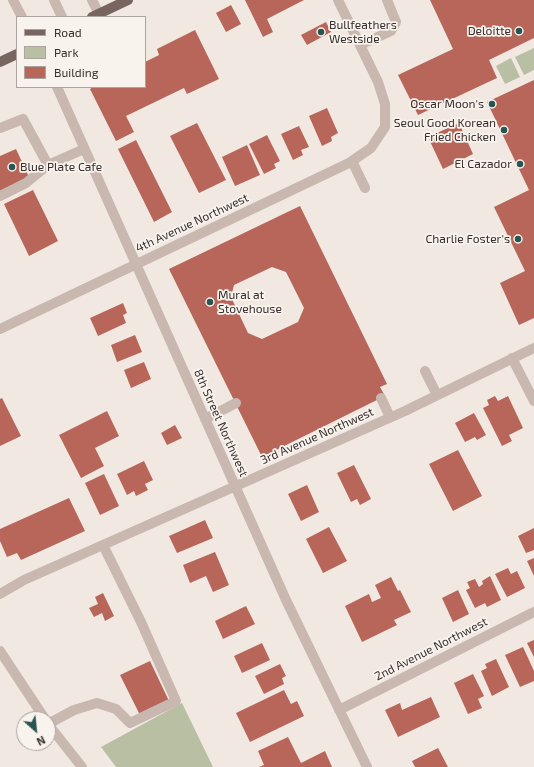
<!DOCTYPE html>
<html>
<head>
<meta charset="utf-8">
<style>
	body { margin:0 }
	#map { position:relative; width:534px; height:767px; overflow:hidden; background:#f1e8e2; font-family:"Exo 2",sans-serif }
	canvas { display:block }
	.legend { position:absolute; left:16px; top:16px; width:130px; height:72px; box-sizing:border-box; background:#f9f3ee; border:1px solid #aca4a0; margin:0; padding:5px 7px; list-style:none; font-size:12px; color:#382e2c }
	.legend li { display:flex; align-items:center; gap:8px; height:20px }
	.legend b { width:20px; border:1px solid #aca4a0 }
	.north { position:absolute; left:16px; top:711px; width:40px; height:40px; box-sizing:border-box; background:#f9f3ee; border:1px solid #aca4a0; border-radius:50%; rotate:153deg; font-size:11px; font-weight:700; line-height:16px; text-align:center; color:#382e2c }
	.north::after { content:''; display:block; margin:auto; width:14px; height:18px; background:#265553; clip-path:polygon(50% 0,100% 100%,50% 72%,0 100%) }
</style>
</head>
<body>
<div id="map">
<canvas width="534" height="767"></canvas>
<ul class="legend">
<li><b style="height:5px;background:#78655f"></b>Road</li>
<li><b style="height:11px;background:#b8bfa3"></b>Park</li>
<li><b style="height:11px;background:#b86659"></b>Building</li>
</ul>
<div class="north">N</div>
</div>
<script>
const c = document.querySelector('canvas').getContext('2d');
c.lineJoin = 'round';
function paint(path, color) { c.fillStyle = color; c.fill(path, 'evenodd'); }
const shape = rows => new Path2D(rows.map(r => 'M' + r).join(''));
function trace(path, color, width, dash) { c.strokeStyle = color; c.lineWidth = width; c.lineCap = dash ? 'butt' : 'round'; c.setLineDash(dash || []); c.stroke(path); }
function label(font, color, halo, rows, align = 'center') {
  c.font = font + ' "Exo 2",sans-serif'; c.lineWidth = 3.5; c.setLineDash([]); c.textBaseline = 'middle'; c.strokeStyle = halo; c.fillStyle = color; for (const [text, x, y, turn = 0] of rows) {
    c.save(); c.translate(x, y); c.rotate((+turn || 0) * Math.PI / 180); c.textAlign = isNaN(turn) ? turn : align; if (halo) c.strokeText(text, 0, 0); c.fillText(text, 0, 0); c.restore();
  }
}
const green = shape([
	[534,48,534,70,524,75,515,57],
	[511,58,520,77,505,84,496,66],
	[182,703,213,767,116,767,101,747]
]);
const building = shape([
	[245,0,304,0,267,19,273,32,263,37],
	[430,0,534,0,534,38,489,60,497,78,418,115,398,75,453,49],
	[231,5,241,24,226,32,216,13],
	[326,22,331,32,307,45,301,35],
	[195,30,219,79,187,94,184,88,126,116,134,132,116,141,90,89,93,87,145,87,145,62,159,55,157,49],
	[534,80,534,318,519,325,500,283,525,271,494,207,529,190,487,102],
	[327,108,338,133,331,137,332,141,322,146,309,116],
	[197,123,226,180,199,193,170,136],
	[459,123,473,154,443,169,428,137],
	[299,126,309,147,301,150,303,155,293,160,281,134],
	[267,135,280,161,274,164,276,168,264,174,249,144],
	[136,140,172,212,154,222,118,149],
	[247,145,260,175,235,186,222,157],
	[16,149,29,177,0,191,0,156],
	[33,190,58,241,29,256,4,204],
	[300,206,387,384,380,387,385,396,262,457,169,269],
	[272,267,286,272,304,308,298,322,262,339,248,333,231,297,234,285],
	[123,303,127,313,123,315,126,323,98,336,90,318],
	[135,335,142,352,117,362,111,345],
	[144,362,151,379,131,388,124,370],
	[495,396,498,401,508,396,523,428,509,435,512,441,502,446,483,408,489,405,487,400],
	[2,398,21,436,0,446,0,399],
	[107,411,119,436,95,448,104,466,81,478,59,435],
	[474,413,486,435,477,440,475,437,465,442,455,423],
	[175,425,182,438,167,445,161,433],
	[458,450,482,496,453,511,429,464],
	[144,461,153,480,145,484,148,490,136,496,134,491,127,495,117,474],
	[354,465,371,499,360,505,357,499,351,502,337,473],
	[104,474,119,506,100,515,85,483],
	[307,485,319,512,301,521,288,494],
	[69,498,85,531,21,560,17,553,7,557,0,541,0,529],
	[205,520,213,538,177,553,169,536],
	[329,527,347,561,323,573,306,539],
	[534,528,534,550,526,553,518,536],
	[215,552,229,585,213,592,206,576,190,583,183,565],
	[534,558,534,576,527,561],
	[508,568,511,574,517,571,525,588,507,597,495,574],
	[490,576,501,600,487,607,485,603,475,608,466,590,470,588,467,582,475,579,479,587,483,584,482,581],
	[391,577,398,591,400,590,411,612,394,620,397,625,362,642,345,606,369,594,372,602,381,598,375,585],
	[458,590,469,614,453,622,442,598],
	[103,593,114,616,105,621,102,613,94,617,89,608,98,604,95,597],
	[246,606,255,624,223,639,215,621],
	[534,640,534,657,527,643],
	[262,643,270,660,242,673,234,656],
	[523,647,534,671,534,681,520,687,505,655],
	[496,659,509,687,492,696,481,671,487,668,485,664],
	[150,661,169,701,140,715,120,675],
	[280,664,286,676,282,678,284,684,264,694,255,676],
	[473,674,484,696,478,699,482,708,468,714,454,683],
	[284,690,291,704,297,701,304,716,250,742,236,713],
	[431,697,440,717,398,737,385,710,400,703,402,710],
	[288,737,301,763,325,751,332,767,259,767,264,765,258,751],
	[438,748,448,767,415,767,412,761]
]);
const minor = shape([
	[13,0,22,17],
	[54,0,62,17],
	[92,0,99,14],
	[360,45,391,31,396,22,387,0],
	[57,87,286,600,367,767],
	[0,128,23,119,48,165,84,149],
	[352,161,365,188],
	[0,196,26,183,48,165],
	[0,329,349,163,371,148,385,127,385,104,378,82,338,0],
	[512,358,534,401],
	[425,371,437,395],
	[381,398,390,417],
	[205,419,236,403],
	[0,594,24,580,405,411,534,348],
	[0,651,45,719],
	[339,710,534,612],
	[48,724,74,710,97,703,116,709,130,723,176,701,141,622,103,545],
	[48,724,82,767]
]);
const major = shape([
	[92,17,128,0],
	[0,62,17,54]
]);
const markers = [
	[519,31,4,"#265553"],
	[321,32,4,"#265553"],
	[492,104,4,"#265553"],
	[504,130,4,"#265553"],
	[520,164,4,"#265553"],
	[12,167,4,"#265553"],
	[518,239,4,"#265553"],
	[210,302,4,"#265553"]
];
const poiNames = [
	["Bullfeathers",329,25,"left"],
	["Westside",329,39,"left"],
	["Deloitte",511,31],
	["Oscar Moon's",484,104],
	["Seoul Good Korean",496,123],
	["Fried Chicken",496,137],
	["El Cazador",512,164],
	["Blue Plate Cafe",20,167,"left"],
	["Charlie Foster's",510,239],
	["Mural at",218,295,"left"],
	["Stovehouse",218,309,"left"]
];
const streetNames = [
	["4th Avenue Northwest",192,223,-25],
	["8th Street Northwest",221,423,66],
	["3rd Avenue Northwest",317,436,-24],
	["2nd Avenue Northwest",431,649,-27]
];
paint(green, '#b8bfa3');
paint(building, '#b86659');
trace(minor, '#c8b8af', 10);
trace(major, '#78655f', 10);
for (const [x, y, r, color] of markers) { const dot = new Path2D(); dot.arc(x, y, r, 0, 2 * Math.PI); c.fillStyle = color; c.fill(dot); trace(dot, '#f9f3ee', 1.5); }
label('12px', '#382e2c', '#f9f3ee', poiNames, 'right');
label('12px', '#382e2c', '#f9f3ee', streetNames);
</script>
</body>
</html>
